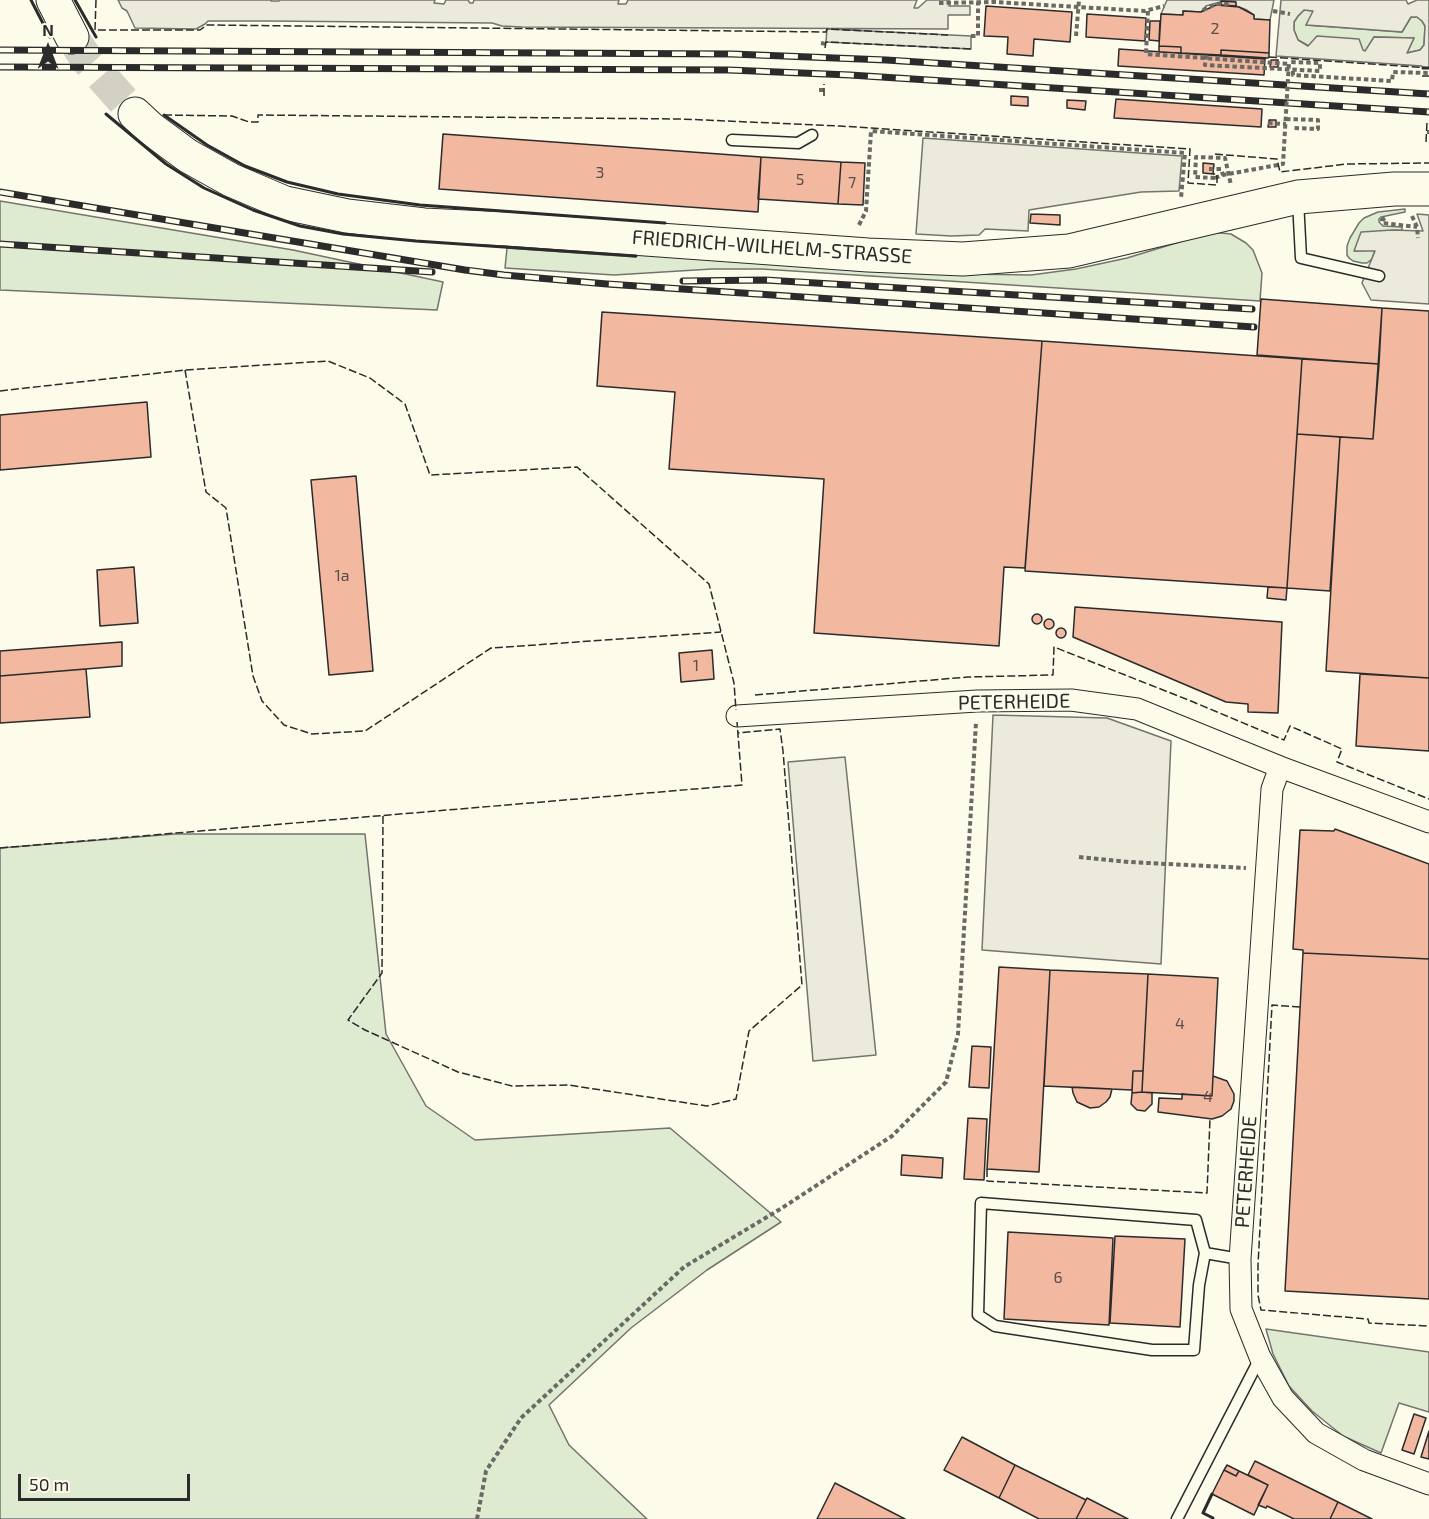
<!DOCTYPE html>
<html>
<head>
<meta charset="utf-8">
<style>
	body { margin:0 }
	#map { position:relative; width:1429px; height:1519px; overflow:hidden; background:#fdfbea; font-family:"Exo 2",sans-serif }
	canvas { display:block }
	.north { position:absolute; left:18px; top:18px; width:60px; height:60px; -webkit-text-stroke:4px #fdfbea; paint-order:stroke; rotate:0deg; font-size:16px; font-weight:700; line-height:24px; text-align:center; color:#2b2b2b }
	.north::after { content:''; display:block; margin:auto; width:21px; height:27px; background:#2b2b2b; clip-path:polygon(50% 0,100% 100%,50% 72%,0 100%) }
	.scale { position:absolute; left:18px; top:1474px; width:172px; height:27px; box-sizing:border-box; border:3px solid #2b2b2b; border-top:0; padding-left:8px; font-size:18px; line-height:21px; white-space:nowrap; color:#2b2b2b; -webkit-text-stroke:4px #fdfbea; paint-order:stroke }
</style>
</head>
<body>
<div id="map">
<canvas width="1429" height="1519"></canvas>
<div class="north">N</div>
<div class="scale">50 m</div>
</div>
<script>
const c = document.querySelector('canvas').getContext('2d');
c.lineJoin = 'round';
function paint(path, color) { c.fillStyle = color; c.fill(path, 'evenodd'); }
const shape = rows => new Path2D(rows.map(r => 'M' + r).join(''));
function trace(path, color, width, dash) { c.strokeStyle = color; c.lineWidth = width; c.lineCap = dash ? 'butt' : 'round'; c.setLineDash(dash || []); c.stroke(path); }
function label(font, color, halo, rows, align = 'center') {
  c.font = font + ' "Exo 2",sans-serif'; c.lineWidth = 4.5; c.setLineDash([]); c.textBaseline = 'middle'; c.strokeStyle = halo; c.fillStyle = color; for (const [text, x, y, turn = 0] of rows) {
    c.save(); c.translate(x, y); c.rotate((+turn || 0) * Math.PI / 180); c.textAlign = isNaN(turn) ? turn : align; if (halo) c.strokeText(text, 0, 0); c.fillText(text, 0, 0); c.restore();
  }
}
const green = shape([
	[1304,10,1314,11,1306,25,1402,32,1411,17,1417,17,1422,21,1425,26,1424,45,1420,50,1407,53,1414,38,1374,37,1366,51,1309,46,1298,40,1294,30,1294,22,1298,16,1304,10],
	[0,201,293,250,443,282,437,310,0,290,0,201],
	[1405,209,1405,212,1381,217,1379,219,1379,222,1383,226,1402,227,1402,230,1386,231,1355,251,1375,250,1372,259,1367,263,1362,263,1353,261,1349,258,1347,255,1347,246,1350,238,1359,223,1364,218,1378,212,1405,209],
	[1209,233,1221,233,1231,234,1246,243,1253,250,1262,273,1260,301,762,269,712,269,614,275,505,268,507,248,636,257,638,253,966,274,1031,275,1076,269,1127,258,1209,233],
	[175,834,365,834,386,1034,426,1106,475,1140,670,1128,781,1222,707,1270,631,1328,549,1405,569,1445,647,1519,0,1519,0,848,175,834],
	[1266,1329,1429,1352,1429,1412,1399,1403,1381,1453,1343,1436,1312,1411,1289,1386,1273,1354,1266,1329]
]);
const parking = shape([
	[118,0,271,0,271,1,279,1,280,0,435,0,434,3,444,4,446,0,468,0,470,3,473,3,474,0,619,0,618,4,626,4,628,0,917,0,914,8,918,8,927,0,949,0,949,6,970,6,970,15,948,15,948,29,522,27,502,26,492,23,267,21,208,21,205,24,196,29,135,28,127,11,122,8,118,0],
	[1167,0,1274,0,1270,20,1254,19,1254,15,1247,10,1236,6,1235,1,1224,1,1206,6,1201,12,1183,11,1183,15,1161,14,1167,0],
	[1281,0,1406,0,1408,4,1417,0,1429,0,1429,68,1423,68,1422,66,1276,56,1281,0],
	[1304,10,1313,11,1306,25,1335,27,1402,32,1411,17,1417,17,1422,21,1425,26,1424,45,1420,50,1407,53,1414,38,1374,37,1365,51,1363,50,1359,39,1317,36,1308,46,1298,40,1294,30,1294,22,1298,16,1304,10],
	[827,29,971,36,971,49,826,42,827,29],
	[923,138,1182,156,1179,191,1141,192,1029,210,1028,231,985,229,979,235,951,236,916,234,923,138],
	[1417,214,1429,215,1429,304,1371,300,1362,283,1375,251,1354,251,1361,232,1392,230,1423,231,1417,214],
	[993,715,1107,718,1171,741,1161,964,982,950,993,715],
	[845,757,876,1055,813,1061,788,762,845,757]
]);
const building = shape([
	[1221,1,1236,2,1236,6,1221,5,1221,1],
	[1216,5,1239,7,1254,15,1254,19,1270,20,1269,53,1221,50,1221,55,1181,53,1181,47,1159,46,1161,14,1183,15,1183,11,1201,12,1216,5],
	[986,6,1072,12,1070,42,1034,39,1033,56,1007,54,1008,37,984,36,986,6],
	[1087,14,1146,18,1145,41,1086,37,1087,14],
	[1150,21,1160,21,1159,41,1149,40,1150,21],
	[1159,46,1181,47,1181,53,1159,52,1159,46],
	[1119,49,1265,59,1264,75,1118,66,1119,49],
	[1221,50,1269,53,1269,57,1268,58,1221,55,1221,50],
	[1271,60,1278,60,1278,67,1270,67,1271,60],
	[1011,96,1028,97,1028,106,1011,105,1011,96],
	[1116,99,1262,109,1261,127,1114,118,1116,99],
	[1067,100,1086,101,1085,110,1067,108,1067,100],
	[1269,120,1276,120,1276,127,1268,127,1269,120],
	[443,134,761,157,758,212,439,189,443,134],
	[761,157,841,162,838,204,758,199,761,157],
	[841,162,865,163,863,205,838,204,841,162],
	[1203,163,1214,164,1213,174,1203,173,1203,163],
	[1031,214,1060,215,1060,225,1030,223,1031,214],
	[1261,299,1382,308,1379,364,1257,355,1261,299],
	[1382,308,1429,311,1429,678,1326,671,1340,437,1373,439,1382,308],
	[602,312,1042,341,1025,568,1004,567,999,646,814,633,824,479,669,469,675,392,597,386,602,312],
	[1042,341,1302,359,1287,588,1025,571,1042,341],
	[1302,359,1379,364,1373,439,1297,434,1302,359],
	[147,402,151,457,0,470,0,415,147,402],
	[1297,434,1340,437,1330,591,1287,588,1297,434],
	[356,476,373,671,329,675,311,480,356,476],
	[134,567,138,623,100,626,97,570,134,567],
	[1268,587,1287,588,1286,600,1267,598,1268,587],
	[1075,607,1282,622,1278,713,1248,712,1248,704,1226,702,1073,637,1075,607],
	'1032 619a5 5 0 1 1 10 0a5 5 0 1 1-10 0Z',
	'1044 624a5 5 0 1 1 10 0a5 5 0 1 1-10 0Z',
	'1056 633a5 5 0 1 1 10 0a5 5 0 1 1-10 0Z',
	[122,642,122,666,0,676,0,651,122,642],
	[712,650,714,679,681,682,679,653,712,650],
	[86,669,90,717,0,723,0,676,86,669],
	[1360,674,1429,678,1429,751,1356,746,1360,674],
	[1335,829,1429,864,1429,959,1303,953,1303,950,1293,949,1300,830,1334,831,1335,829],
	[1303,953,1429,959,1429,1299,1285,1291,1303,953],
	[999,967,1050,970,1039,1172,987,1169,999,967],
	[1050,970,1148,974,1143,1071,1133,1071,1132,1090,1044,1086,1050,970],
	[1148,974,1218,978,1212,1096,1142,1092,1148,974],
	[972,1046,991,1047,989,1088,969,1087,972,1046],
	[1133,1071,1143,1071,1142,1092,1132,1093,1133,1071],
	[1213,1076,1227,1081,1234,1094,1234,1101,1231,1109,1222,1116,1212,1119,1158,1112,1159,1098,1182,1099,1182,1094,1212,1096,1213,1076],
	[1072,1087,1112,1089,1110,1097,1106,1102,1099,1107,1090,1108,1077,1102,1073,1093,1072,1087],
	[1142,1092,1152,1093,1152,1104,1145,1111,1137,1110,1131,1104,1132,1093,1142,1092],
	[968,1118,987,1119,984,1180,964,1179,968,1118],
	[902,1155,943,1158,942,1178,901,1175,902,1155],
	[1008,1232,1113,1238,1109,1325,1004,1319,1008,1232],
	[1115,1236,1185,1239,1180,1327,1110,1323,1115,1236],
	[1414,1414,1426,1418,1414,1454,1402,1450,1414,1414],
	[1429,1431,1429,1459,1421,1457,1429,1431],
	[962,1437,1015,1465,999,1498,944,1470,962,1437],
	[1255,1461,1338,1502,1330,1519,1294,1519,1267,1506,1266,1508,1258,1505,1268,1485,1248,1475,1255,1461],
	[1015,1465,1086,1500,1076,1519,1039,1519,999,1498,1015,1465],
	[1227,1465,1239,1471,1236,1476,1224,1470,1227,1465],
	[1224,1470,1236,1476,1239,1471,1268,1485,1254,1515,1212,1494,1224,1470],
	[835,1483,905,1519,817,1519,835,1483],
	[1087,1498,1128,1519,1076,1519,1087,1498],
	[1338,1502,1372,1519,1330,1519,1338,1502]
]);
const primaryTunnel = shape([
	[72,37,88,61,135,114]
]);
const path = shape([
	[939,3,995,2,1145,11,1164,6],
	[1203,10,1216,4,1229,4],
	[1148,11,1146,54,1289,64],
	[1273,11,1290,14],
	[971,36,978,36,978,2],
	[1076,36,1079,0],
	[821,43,826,44],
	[1206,55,1205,65,1320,71,1320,63,1289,62],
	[1293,71,1293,75,1392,81,1393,72,1429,73],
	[819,90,824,90],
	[1286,119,1318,120,1318,129,1293,128],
	[1268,123,1286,124],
	[1427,132,1429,132],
	[1209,169,1221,169,1223,175],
	[1215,178,1195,177,1196,157,1225,158,1231,185],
	[1412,216,1417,227,1418,238],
	[1385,218,1382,220,1383,223,1417,227],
	[859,225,866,211,871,131,1185,153,1181,198],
	[1079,857,1129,862,1246,868],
	[477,1519,486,1471,521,1418,684,1267,782,1208,892,1136,946,1082,958,1034,976,722]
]);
const service = shape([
	[732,140,798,143,812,135],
	[1298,200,1301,258,1379,276],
	[1205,1253,1199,1285,1194,1350,1152,1350,995,1326,978,1315,981,1203,1196,1220,1205,1253,1240,1259],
	[1177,1519,1260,1358]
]);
const minor = shape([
	[737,716,977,701,1071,700,1137,709,1280,767,1429,822],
	[1280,767,1272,789,1240,1259,1241,1309,1260,1357,1283,1398,1316,1433,1364,1460,1429,1484]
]);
const primary = shape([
	[53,0,72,37],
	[135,114,150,128,188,156,231,180,285,203,347,216,424,225,507,229,868,255,963,259,1069,251,1298,197,1394,189,1429,189]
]);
const rail = shape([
	[0,50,732,54,886,60,1429,94],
	[0,67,729,70,850,75,1429,112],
	[0,192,465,270,504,275,607,284,1254,327],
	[0,244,432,272],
	[683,281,765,280,1252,309]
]);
const pathBridge = shape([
	[1215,178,1223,175,1283,164,1289,62]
]);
const fence = shape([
	[96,0,95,30,200,30,207,25,826,32,827,29,948,35],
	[825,48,826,42,971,49],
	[1269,57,1429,68],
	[1422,76,1429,76],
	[824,96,824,84],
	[164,115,232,116,249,122,258,122,258,115,681,119,840,126,1190,149,1188,183,1217,185,1217,174,1213,174],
	[1426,142,1427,122],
	[1215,154,1277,159,1280,172,1347,164,1429,163],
	[185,370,206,492,226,508,253,676,262,701,284,725,312,734,365,731,491,648,721,632],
	[0,391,185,370,328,361,370,378,405,404,430,475,577,467,709,584,734,683,736,710],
	[755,695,968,677,1053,675,1054,647,1191,701,1284,740,1290,726,1342,749,1337,762,1429,799],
	[383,816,382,973,348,1020,365,1030,458,1072,512,1086,568,1085,707,1106,736,1099,749,1031,802,985,783,751,780,729,738,733],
	[0,848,742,785,737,722],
	[1300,1007,1272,1005,1258,1265,1258,1295,1261,1310,1368,1319,1369,1323,1429,1326],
	[987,1169,987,1181,1207,1193,1210,1119],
	[1212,1519,1213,1518]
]);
const wall = shape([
	[31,0,50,37],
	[75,0,96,37],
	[1423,68,1429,68],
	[106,114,166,164,204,188,253,210,300,226,343,234,416,241,636,256],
	[164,115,207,145,245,166,287,182,338,194,420,205,665,223],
	[1212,1494,1203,1513,1213,1518]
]);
const numberNames = [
	["2",1215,29],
	["3",600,173],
	["5",800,180],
	["7",852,183],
	["1a",342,576],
	["1",696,666],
	["4",1180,1024],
	["4",1208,1097],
	["6",1058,1278]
];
const streetNames = [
	["FRIEDRICH-WILHELM-STRASSE",772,247,4],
	["PETERHEIDE",1014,702,-1],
	["PETERHEIDE",1246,1172,-86]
];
paint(green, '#deebd1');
trace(green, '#74746e', 1.5);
paint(parking, '#eceadb');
trace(parking, '#74746e', 1.5);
paint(building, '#f2b8a0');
trace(building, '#2b2b2b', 1.5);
trace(primaryTunnel, '#d3d1c4', 33, [33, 16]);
trace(service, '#2b2b2b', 13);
trace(minor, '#2b2b2b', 23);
trace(primary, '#2b2b2b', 35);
trace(path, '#6a6964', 4, [4.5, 3]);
trace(service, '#fdfbea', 10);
trace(minor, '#fdfbea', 21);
trace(primary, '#fdfbea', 33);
trace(rail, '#2b2b2b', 7);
trace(rail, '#fdfbea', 4.5, [14]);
trace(pathBridge, '#6a6964', 4, [4.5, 3]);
trace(fence, '#2b2b2b', 1.5, [8, 3]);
trace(wall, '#2b2b2b', 3);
label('16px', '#5d4e48', null, numberNames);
label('20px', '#2b2b2b', '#fdfbea', streetNames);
</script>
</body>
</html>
